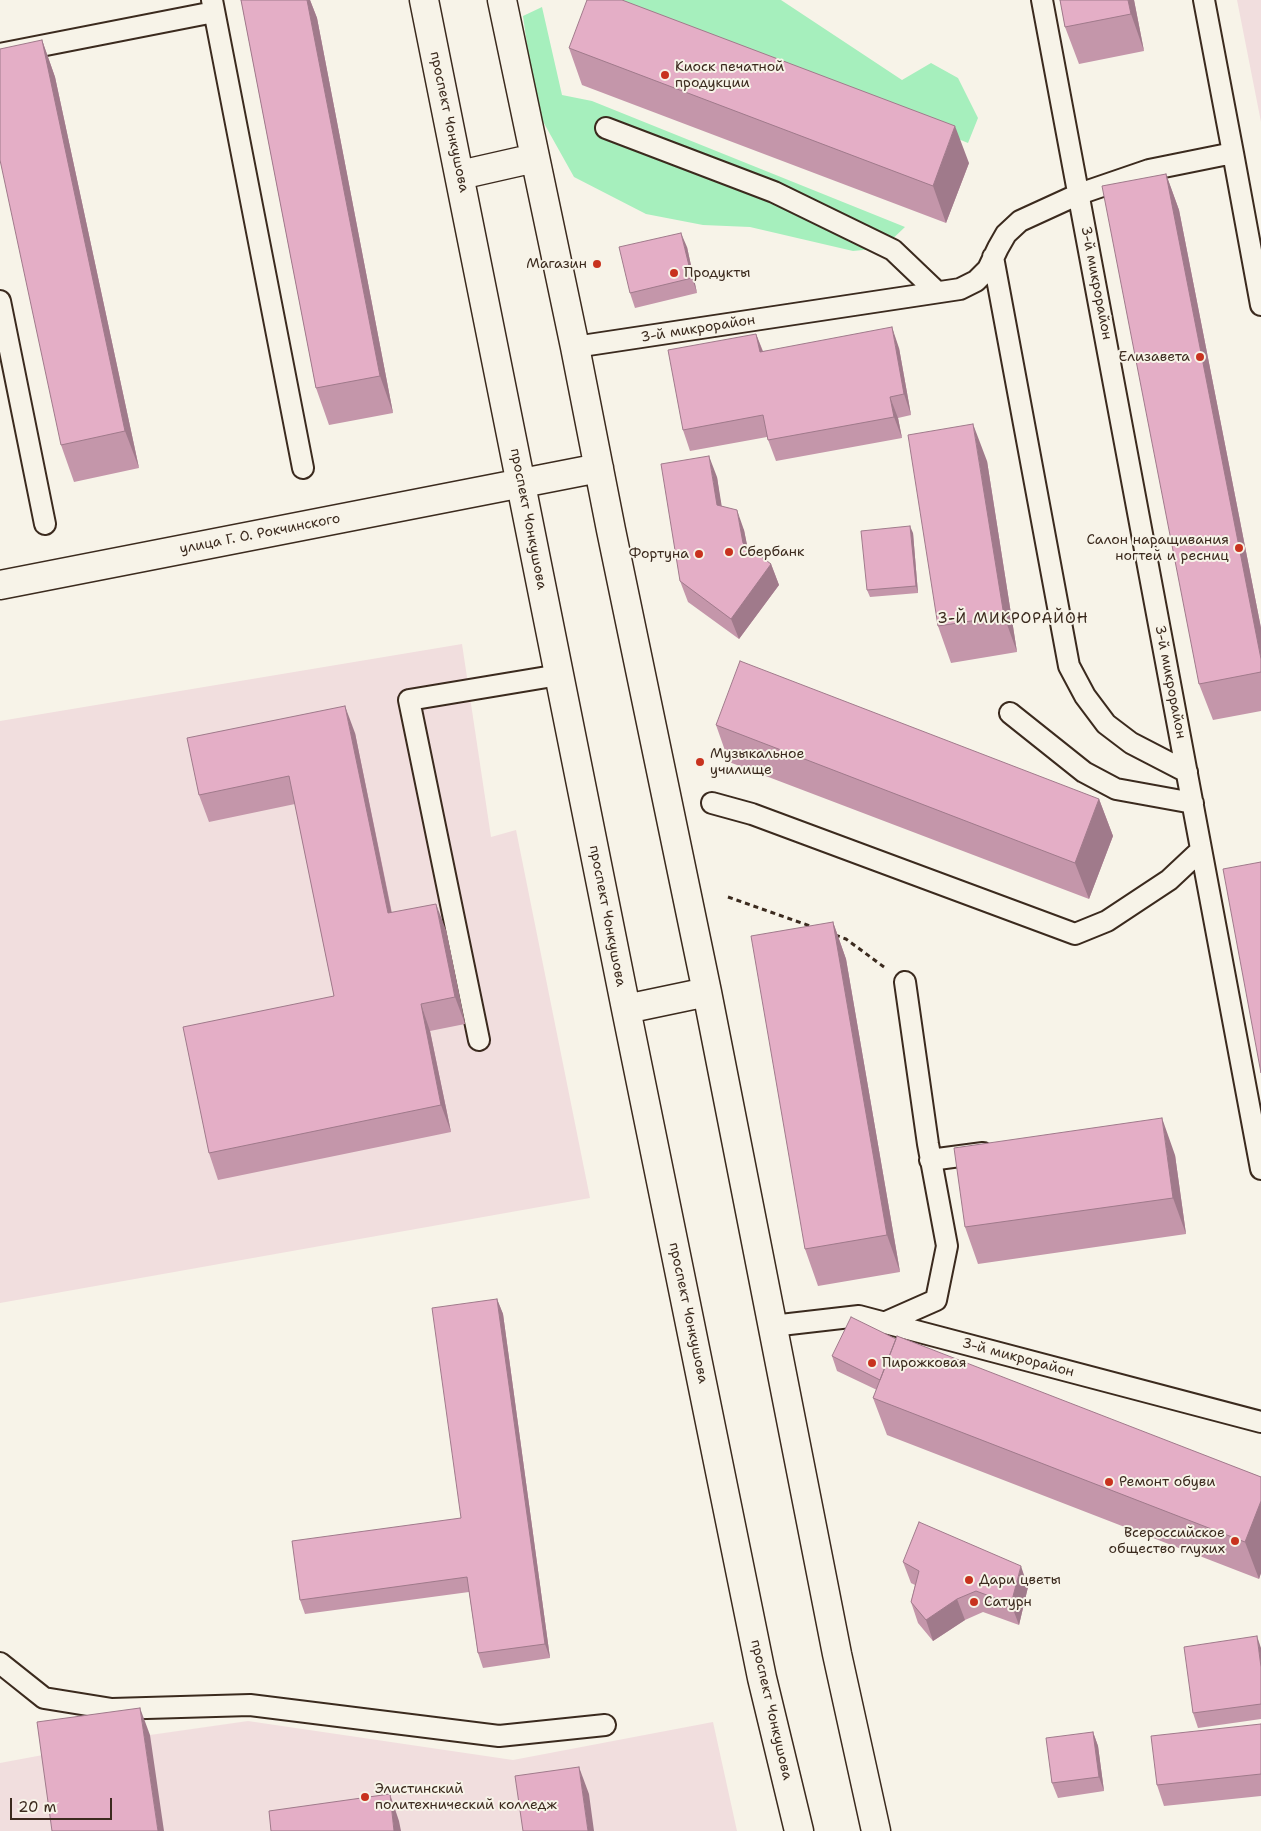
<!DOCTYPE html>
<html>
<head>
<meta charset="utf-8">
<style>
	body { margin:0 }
	#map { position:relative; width:1261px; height:1831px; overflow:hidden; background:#f7f3e8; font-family:"Shantell Sans",sans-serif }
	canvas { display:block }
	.scale { position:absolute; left:10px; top:1798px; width:102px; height:22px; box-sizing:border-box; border:2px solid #3b2a1e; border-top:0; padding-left:6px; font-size:15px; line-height:18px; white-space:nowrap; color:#3b2a1e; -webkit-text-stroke:4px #f7f3e8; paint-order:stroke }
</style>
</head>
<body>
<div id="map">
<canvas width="1261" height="1831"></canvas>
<div class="scale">20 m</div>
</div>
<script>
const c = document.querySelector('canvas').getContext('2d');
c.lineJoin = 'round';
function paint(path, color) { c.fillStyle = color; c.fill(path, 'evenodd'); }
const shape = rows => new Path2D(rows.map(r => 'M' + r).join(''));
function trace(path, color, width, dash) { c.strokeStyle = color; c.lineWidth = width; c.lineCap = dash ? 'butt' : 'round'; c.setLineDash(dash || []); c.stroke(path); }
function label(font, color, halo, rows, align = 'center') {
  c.font = font + ' "Shantell Sans",sans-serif'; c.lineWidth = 4; c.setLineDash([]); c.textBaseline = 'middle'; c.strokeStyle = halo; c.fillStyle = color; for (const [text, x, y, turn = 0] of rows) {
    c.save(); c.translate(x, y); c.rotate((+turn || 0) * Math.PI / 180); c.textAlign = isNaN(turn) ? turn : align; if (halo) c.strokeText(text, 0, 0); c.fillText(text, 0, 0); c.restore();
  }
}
const built = shape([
	[1237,0,1261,0,1261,122],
	[462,644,491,837,516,830,590,1198,0,1303,0,721],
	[248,1721,513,1760,713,1722,737,1831,0,1831,0,1763,150,1735]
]);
const green = shape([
	[618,0,781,0,902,80,931,63,958,78,978,118,968,143],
	[542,7,562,95,592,101,905,227,883,248,853,251,750,227,703,225,646,214,574,177,536,109,523,16]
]);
const path = shape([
	[728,897,813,927],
	[835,935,846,939,884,967]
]);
const lane = shape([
	[212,0,303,468],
	[1042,0,1261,1169],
	[0,54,214,12],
	[606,128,774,192,893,250,937,292],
	[1233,153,1261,305],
	[993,257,1069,666,1085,696,1106,724,1131,743,1187,772],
	[0,301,45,524],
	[575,347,960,289,976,281,988,269,998,248,1006,234,1020,221,1079,194,1149,170,1233,153,1204,0],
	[1010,713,1084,772,1116,789,1193,803],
	[712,803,752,814,1075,934,1107,921,1169,880,1201,850],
	[479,1040,409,700,559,675],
	[930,1160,983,1153],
	[884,1323,936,1300,947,1246,928,1144,905,982],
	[772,1326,859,1316,1261,1422],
	[0,1663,44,1698,112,1709,250,1705,499,1736,605,1725]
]);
const secondary = shape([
	[424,0,626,1009,762,1678,799,1831],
	[502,0,575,347,611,530,707,992,837,1654,876,1831],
	[460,175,535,158],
	[0,585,599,468],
	[626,1009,707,992]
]);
const wall = shape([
	[241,0,310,0,317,18,393,413,329,425,316,388],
	[1060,0,1134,0,1144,51,1079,64,1065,27],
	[42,40,55,77,139,468,74,482,61,445],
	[569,48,969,163,946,223,582,85],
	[1166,174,1179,210,1261,628,1261,711,1213,720,1199,684],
	[687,247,697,293,635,308,630,293],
	[756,334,763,351,899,348,911,415,898,418,902,438,776,461,767,437,690,451,683,430],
	[987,461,1017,652,951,663,938,626],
	[717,477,721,506,744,530,747,546,771,564,779,585,739,639,688,602,680,581],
	[913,533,918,593,870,597,867,590],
	[716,725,1099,799,1113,836,1089,899,729,762],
	[355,733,392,913,446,930,465,1024,430,1031,451,1132,218,1180,209,1153,334,996,295,804,209,822,199,795],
	[833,922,846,959,900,1272,818,1286,805,1249],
	[1175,1155,1186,1234,978,1264,965,1227],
	[497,1299,503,1314,550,1658,483,1668,478,1653,469,1592,305,1614,300,1600,461,1518],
	[896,1339,1261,1477,1261,1573,1259,1579,887,1435,873,1398,877,1390,837,1371,832,1356],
	[903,1562,1028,1587,1019,1625,983,1612,965,1620,933,1641,918,1623,911,1602,915,1585,911,1583],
	[1261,1648,1261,1719,1198,1728,1193,1713],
	[1261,1724,1261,1796,1164,1806,1157,1785],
	[1093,1732,1098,1746,1104,1791,1058,1798,1052,1783]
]);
const shadedWall = shape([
	[307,0,310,0,317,18,393,413,380,376],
	[1128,0,1134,0,1144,51,1131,14],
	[42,40,55,77,139,468,125,431],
	[955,126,969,163,946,223,933,186],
	[1166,174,1179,210,1261,628,1261,659],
	[681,233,687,247,697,293,692,278],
	[892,327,899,348,911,415,904,394],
	[756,334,764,355,760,352],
	[890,397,898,418,902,438,894,417],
	[973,424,987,461,1017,652,1004,616],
	[709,456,717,477,725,526,717,505],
	[737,510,744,530,751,564,743,543],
	[910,526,913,533,918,593,916,586],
	[771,564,779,585,739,639,731,619],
	[345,706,355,733,397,940,388,913],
	[1099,799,1113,836,1089,899,1075,863],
	[436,904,446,930,465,1024,455,997],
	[833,922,846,959,900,1272,887,1235],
	[421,1004,430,1031,451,1132,441,1105],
	[1162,1118,1175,1155,1186,1234,1173,1198],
	[497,1299,503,1314,550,1658,545,1644],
	[1261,1501,1261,1573,1259,1579,1245,1542],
	[1021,1566,1028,1587,1019,1625,1011,1604],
	[957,1599,965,1620,933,1641,926,1620],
	[1257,1636,1261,1648,1261,1667],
	[140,1708,150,1735,164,1831,158,1831],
	[1093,1732,1098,1746,1104,1791,1099,1777],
	[579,1767,589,1794,594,1831,588,1831],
	[390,1794,399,1821,401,1831,394,1831]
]);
const building = shape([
	[241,0,307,0,380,376,316,388,241,0],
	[587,0,622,0,955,126,933,186,569,48,587,0],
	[1060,0,1128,0,1131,14,1065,27,1060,0],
	[42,40,125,431,61,445,0,160,0,49,42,40],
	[1166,174,1261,659,1261,672,1199,684,1102,186,1166,174],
	[681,233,692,278,630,293,619,247,681,233],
	[892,327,904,394,890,397,894,417,768,440,763,415,683,430,668,350,756,334,760,352,892,327],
	[973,424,1004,616,938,626,908,435,973,424],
	[709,456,717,505,737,510,743,543,771,564,731,619,680,581,661,464,709,456],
	[910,526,916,586,867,590,861,531,910,526],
	[740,661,1099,799,1075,863,716,725,740,661],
	[345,706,388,913,436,904,455,997,421,1004,441,1105,209,1153,183,1027,334,996,289,776,199,795,187,738,345,706],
	[1261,862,1261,1073,1223,869,1261,862],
	[833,922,887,1235,805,1249,751,936,833,922],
	[1162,1118,1173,1198,965,1227,954,1148,1162,1118],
	[497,1299,545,1644,478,1653,467,1577,300,1600,292,1541,461,1518,432,1308,497,1299],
	[851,1317,896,1339,880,1380,832,1356,851,1317],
	[897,1336,1261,1477,1261,1501,1245,1542,873,1398,897,1336],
	[919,1522,1021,1566,1011,1604,976,1591,957,1599,926,1620,911,1602,919,1571,903,1562,919,1522],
	[1257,1636,1261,1667,1261,1704,1193,1713,1184,1647,1257,1636],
	[140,1708,158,1831,52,1831,37,1722,140,1708],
	[1261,1724,1261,1774,1157,1785,1151,1736,1261,1724],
	[1093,1732,1099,1777,1052,1783,1046,1738,1093,1732],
	[579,1767,588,1831,523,1831,515,1776,579,1767],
	[390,1794,394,1831,271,1831,269,1811,390,1794]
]);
const markers = [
	[665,75,5,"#c8321e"],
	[597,264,5,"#c8321e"],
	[674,273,5,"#c8321e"],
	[1200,357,5,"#c8321e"],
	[1239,548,5,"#c8321e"],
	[729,552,5,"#c8321e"],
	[699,554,5,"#c8321e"],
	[700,762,5,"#c8321e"],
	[872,1363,5,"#c8321e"],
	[1109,1482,5,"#c8321e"],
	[1235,1541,5,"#c8321e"],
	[969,1580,5,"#c8321e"],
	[974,1602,5,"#c8321e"],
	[365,1797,5,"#c8321e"]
];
const poiNames = [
	["Киоск печатной",675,67],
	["продукции",675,83],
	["Магазин",587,264,"right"],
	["Продукты",684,273],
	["Елизавета",1190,357,"right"],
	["Салон наращивания",1229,540,"right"],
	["ногтей и ресниц",1229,556,"right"],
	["Сбербанк",739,552],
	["Фортуна",689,554,"right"],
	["Музыкальное",710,754],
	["училище",710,770],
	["Пирожковая",882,1363],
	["Ремонт обуви",1119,1482],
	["Всероссийское",1225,1533,"right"],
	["общество глухих",1225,1549,"right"],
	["Дари цветы",979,1580],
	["Сатурн",984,1602],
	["Элистинский",375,1789],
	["политехнический колледж",375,1805]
];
const streetNames = [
	["проспект Чонкушова",449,122,78],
	["3-й микрорайон",1096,283,79],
	["3-й микрорайон",698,329,-9],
	["проспект Чонкушова",528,519,79],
	["улица Г. О. Рокчинского",260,534,-11],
	["3-й микрорайон",1170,682,79],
	["проспект Чонкушова",607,916,79],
	["проспект Чонкушова",688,1313,78],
	["3-й микрорайон",1018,1358,15],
	["проспект Чонкушова",771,1710,77]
];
const neighbourhoodNames = [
	["3-Й МИКРОРАЙОН",1013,619]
];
paint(built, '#f1dede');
paint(green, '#a6efbd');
trace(lane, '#3b2a1e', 24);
trace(secondary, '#3b2a1e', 31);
trace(path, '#3b2a1e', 3, [5, 4]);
trace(lane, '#f7f3e8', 20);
trace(secondary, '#f7f3e8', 28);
paint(wall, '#c496aa');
paint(shadedWall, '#a07a8b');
paint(building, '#e4aec6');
trace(building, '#a07a8b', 1);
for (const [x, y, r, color] of markers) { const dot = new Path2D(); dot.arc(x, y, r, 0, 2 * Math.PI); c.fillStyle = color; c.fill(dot); trace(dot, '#f7f3e8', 2); }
label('14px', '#3b2a1e', '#f7f3e8', poiNames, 'left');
label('14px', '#3b2a1e', '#f7f3e8', streetNames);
c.letterSpacing = '1px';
label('15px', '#3b2a1e', '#f7f3e8', neighbourhoodNames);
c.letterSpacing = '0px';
</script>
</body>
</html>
